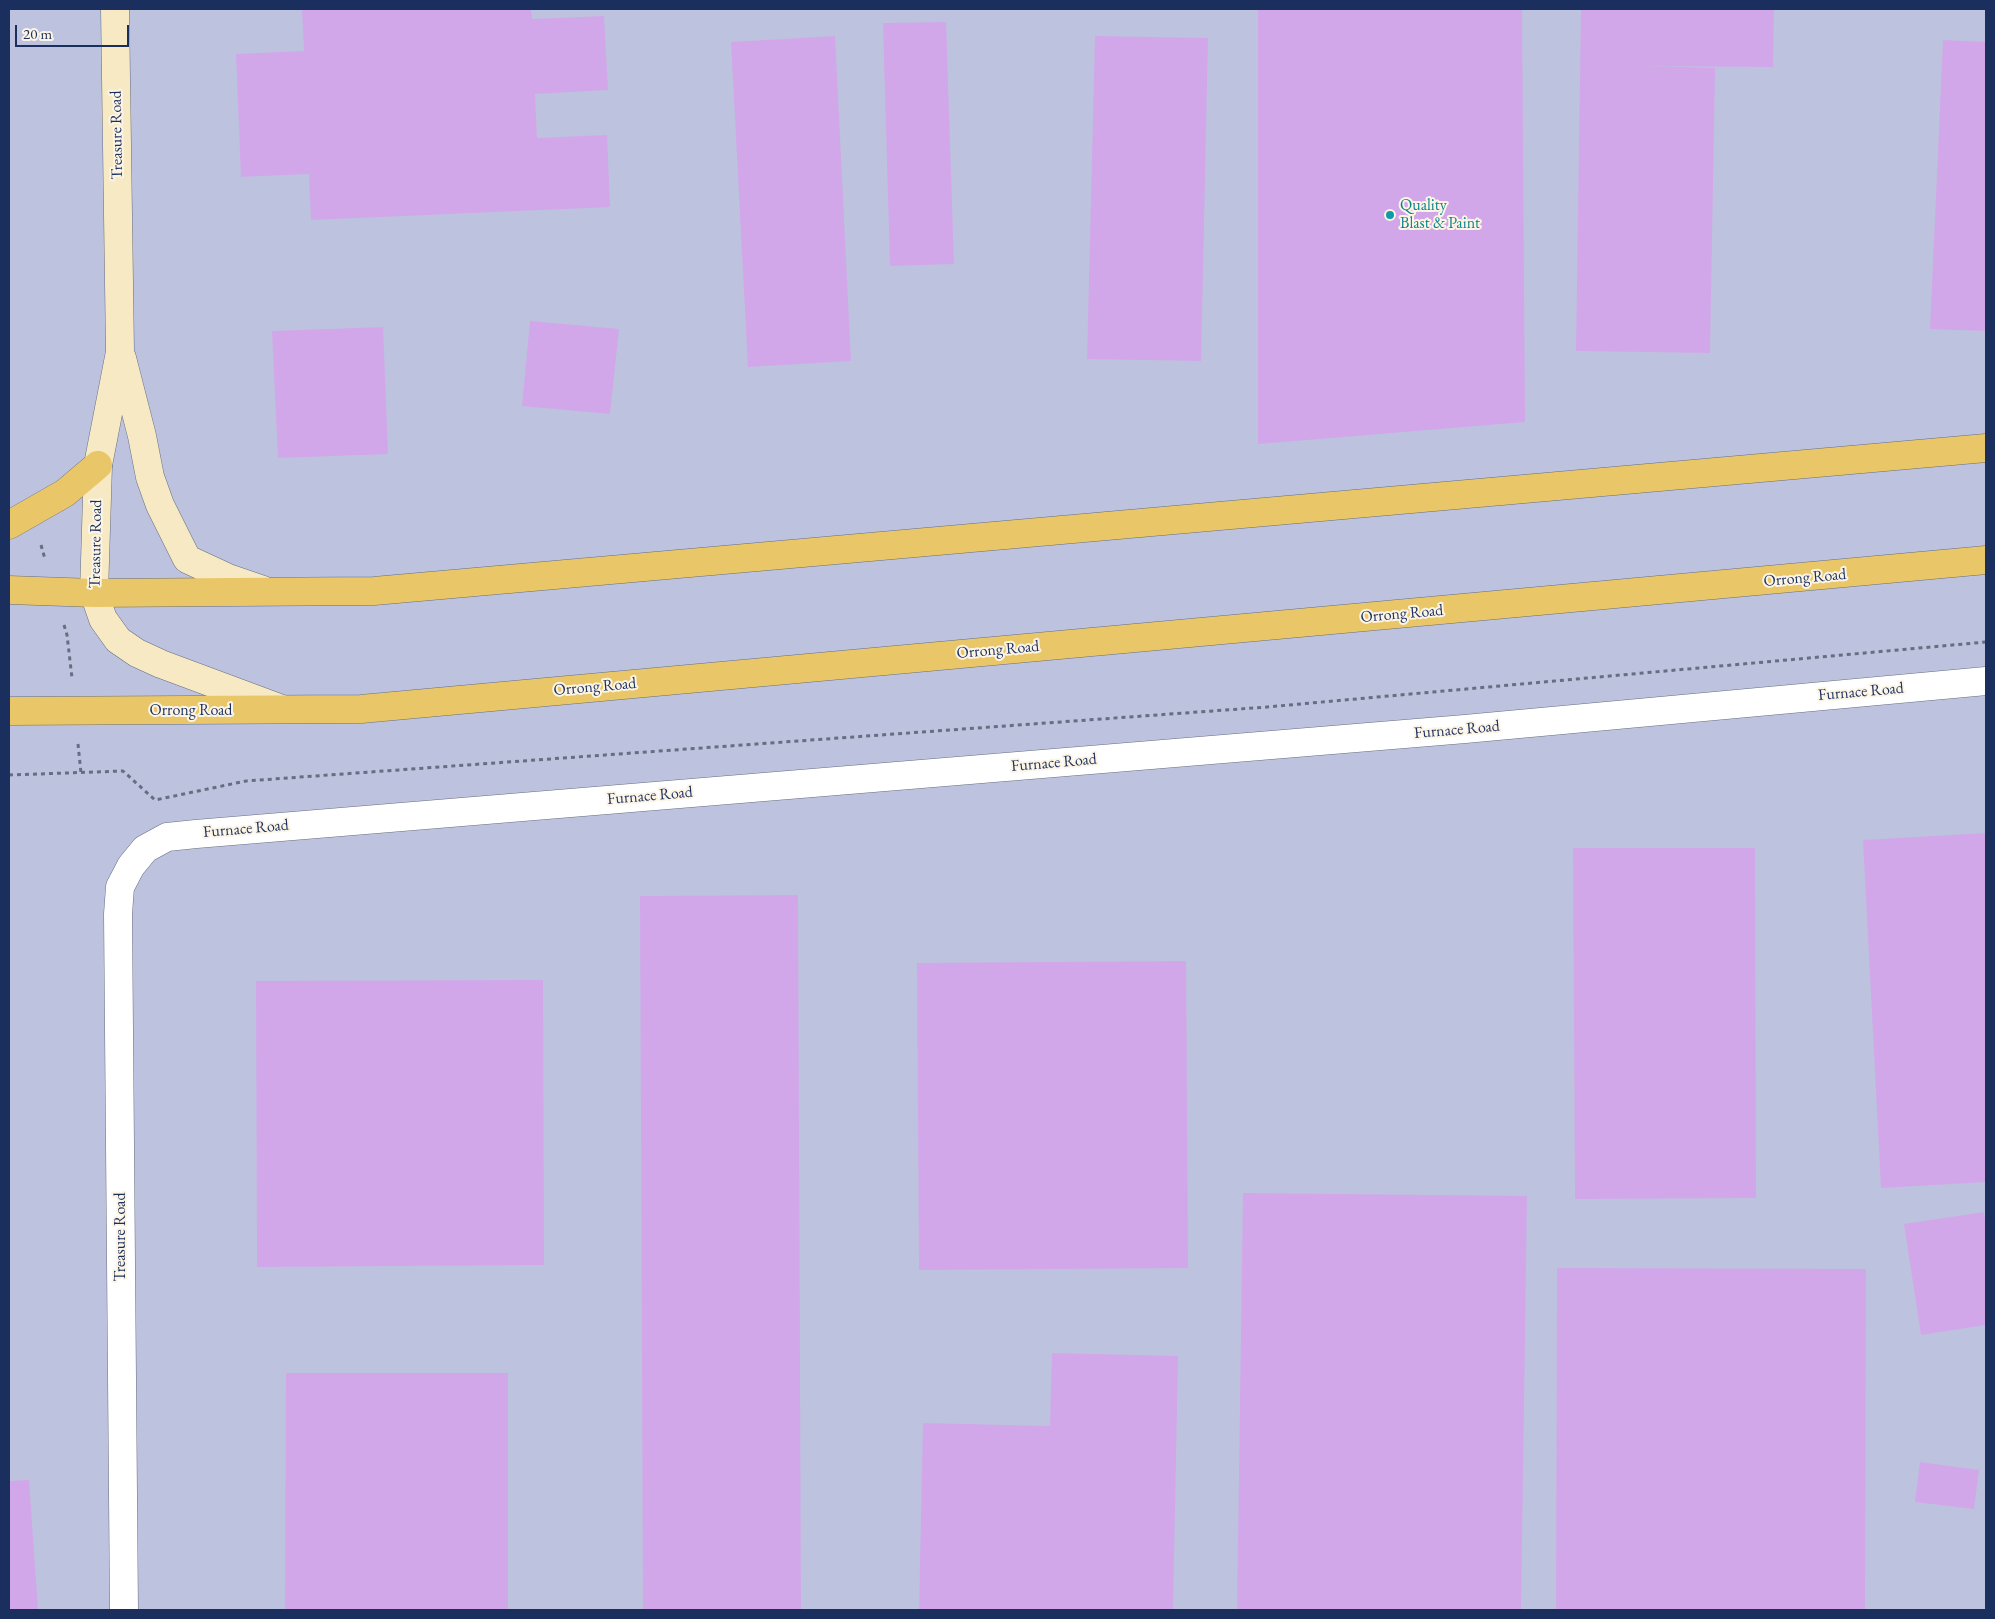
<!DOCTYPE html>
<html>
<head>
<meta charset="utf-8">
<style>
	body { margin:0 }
	#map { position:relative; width:1995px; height:1619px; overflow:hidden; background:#f2e3c5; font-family:"EB Garamond",serif }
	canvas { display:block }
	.frame { position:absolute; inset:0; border:10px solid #1b2f5e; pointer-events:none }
	.scale { position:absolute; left:15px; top:25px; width:114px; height:22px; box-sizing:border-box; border:2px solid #1b2f5e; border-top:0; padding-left:6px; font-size:15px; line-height:18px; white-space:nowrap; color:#1b2f5e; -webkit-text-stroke:4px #fcf5e5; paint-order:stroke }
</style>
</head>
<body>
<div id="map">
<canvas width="1995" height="1619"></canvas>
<div class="frame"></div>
<div class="scale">20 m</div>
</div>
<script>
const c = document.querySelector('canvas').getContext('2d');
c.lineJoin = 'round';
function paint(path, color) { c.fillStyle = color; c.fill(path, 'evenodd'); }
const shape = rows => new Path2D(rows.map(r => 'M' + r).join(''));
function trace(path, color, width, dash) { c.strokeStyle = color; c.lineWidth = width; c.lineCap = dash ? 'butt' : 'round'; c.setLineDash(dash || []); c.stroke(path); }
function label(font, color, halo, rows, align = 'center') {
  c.font = font + ' "EB Garamond",serif'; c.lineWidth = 4; c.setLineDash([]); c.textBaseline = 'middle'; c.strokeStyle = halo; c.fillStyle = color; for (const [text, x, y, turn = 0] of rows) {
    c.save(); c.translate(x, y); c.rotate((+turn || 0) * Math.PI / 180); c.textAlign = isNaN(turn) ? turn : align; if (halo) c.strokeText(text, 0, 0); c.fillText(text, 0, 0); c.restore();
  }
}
const industrial = shape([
	[9,9,1986,9,1986,1610,9,1610]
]);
const building = shape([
	[302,9,531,9,532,19,604,16,608,90,535,94,537,138,607,135,610,207,311,220,309,174,241,177,236,54,304,51],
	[1258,9,1522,9,1525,422,1258,444],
	[1581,9,1774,9,1773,67,1646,66,1715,68,1710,353,1576,351],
	[946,22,954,264,890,266,883,23],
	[835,36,851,361,748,367,731,42],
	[1095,36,1208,38,1201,361,1087,359],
	[1943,40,1986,42,1986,331,1930,329],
	[530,321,619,329,610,414,522,406],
	[383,327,388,454,278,458,272,331],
	[1986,833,1986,1182,1881,1188,1863,840],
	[1573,848,1755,848,1756,1198,1575,1199],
	[798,895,801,1610,643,1610,640,896],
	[1186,961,1188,1268,919,1270,917,963],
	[543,980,544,1265,257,1267,256,981],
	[1243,1193,1527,1196,1521,1610,1237,1610],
	[1984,1212,1986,1228,1986,1325,1921,1335,1904,1224],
	[1557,1268,1866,1269,1865,1610,1556,1610],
	[1052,1353,1178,1356,1173,1610,919,1610,923,1423,1050,1426],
	[286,1373,508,1373,508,1610,285,1610],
	[1920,1462,1979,1470,1974,1509,1915,1502],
	[29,1480,38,1610,9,1610,9,1481]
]);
const path = shape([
	[41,545,45,559],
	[64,625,67,635,72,678],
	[78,744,81,773],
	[9,775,123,771,155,800,246,781,1267,707,1986,642]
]);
const street = shape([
	[124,1610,118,914,120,887,131,866,145,849,167,837,196,834,1465,729,1986,681]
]);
const secondary = shape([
	[115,9,120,352,98,465,94,593,103,619,118,640,137,653,161,664,282,709],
	[122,358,142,436,150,477,160,505,187,559,228,578,263,590]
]);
const highway = shape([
	[9,525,65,493,98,465],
	[9,590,94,593,374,591,1986,448],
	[9,711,361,709,1986,560]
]);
const markers = [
	[1390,215,5,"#0f9aa8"]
];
const streetNames = [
	["Treasure Road",117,135,-91],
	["Treasure Road",96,544,-89],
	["Orrong Road",1805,578,-5],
	["Orrong Road",1402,614,-5],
	["Orrong Road",998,650,-5],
	["Orrong Road",595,687,-5],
	["Furnace Road",1861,692,-5],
	["Orrong Road",191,711],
	["Furnace Road",1457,730,-5],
	["Furnace Road",1054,763,-5],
	["Furnace Road",650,796,-5],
	["Furnace Road",246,829,-5],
	["Treasure Road",121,1237,-90]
];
const cultureNames = [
	["Quality",1400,206],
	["Blast & Paint",1400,224]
];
paint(industrial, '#bdc3de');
paint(building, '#d2a7ea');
trace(street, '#666e82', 29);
trace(secondary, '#666e82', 29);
trace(highway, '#666e82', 29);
trace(path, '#666e82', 3, [4, 4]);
trace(street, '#fff', 28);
trace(secondary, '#f6e9c3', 28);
trace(highway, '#e9c769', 28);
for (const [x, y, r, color] of markers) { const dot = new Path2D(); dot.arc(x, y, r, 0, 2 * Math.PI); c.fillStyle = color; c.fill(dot); trace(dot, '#fcf5e5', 2); }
label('16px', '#1b2f5e', '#fcf5e5', streetNames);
label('16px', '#0d838f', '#fcf5e5', cultureNames, 'left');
</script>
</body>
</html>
